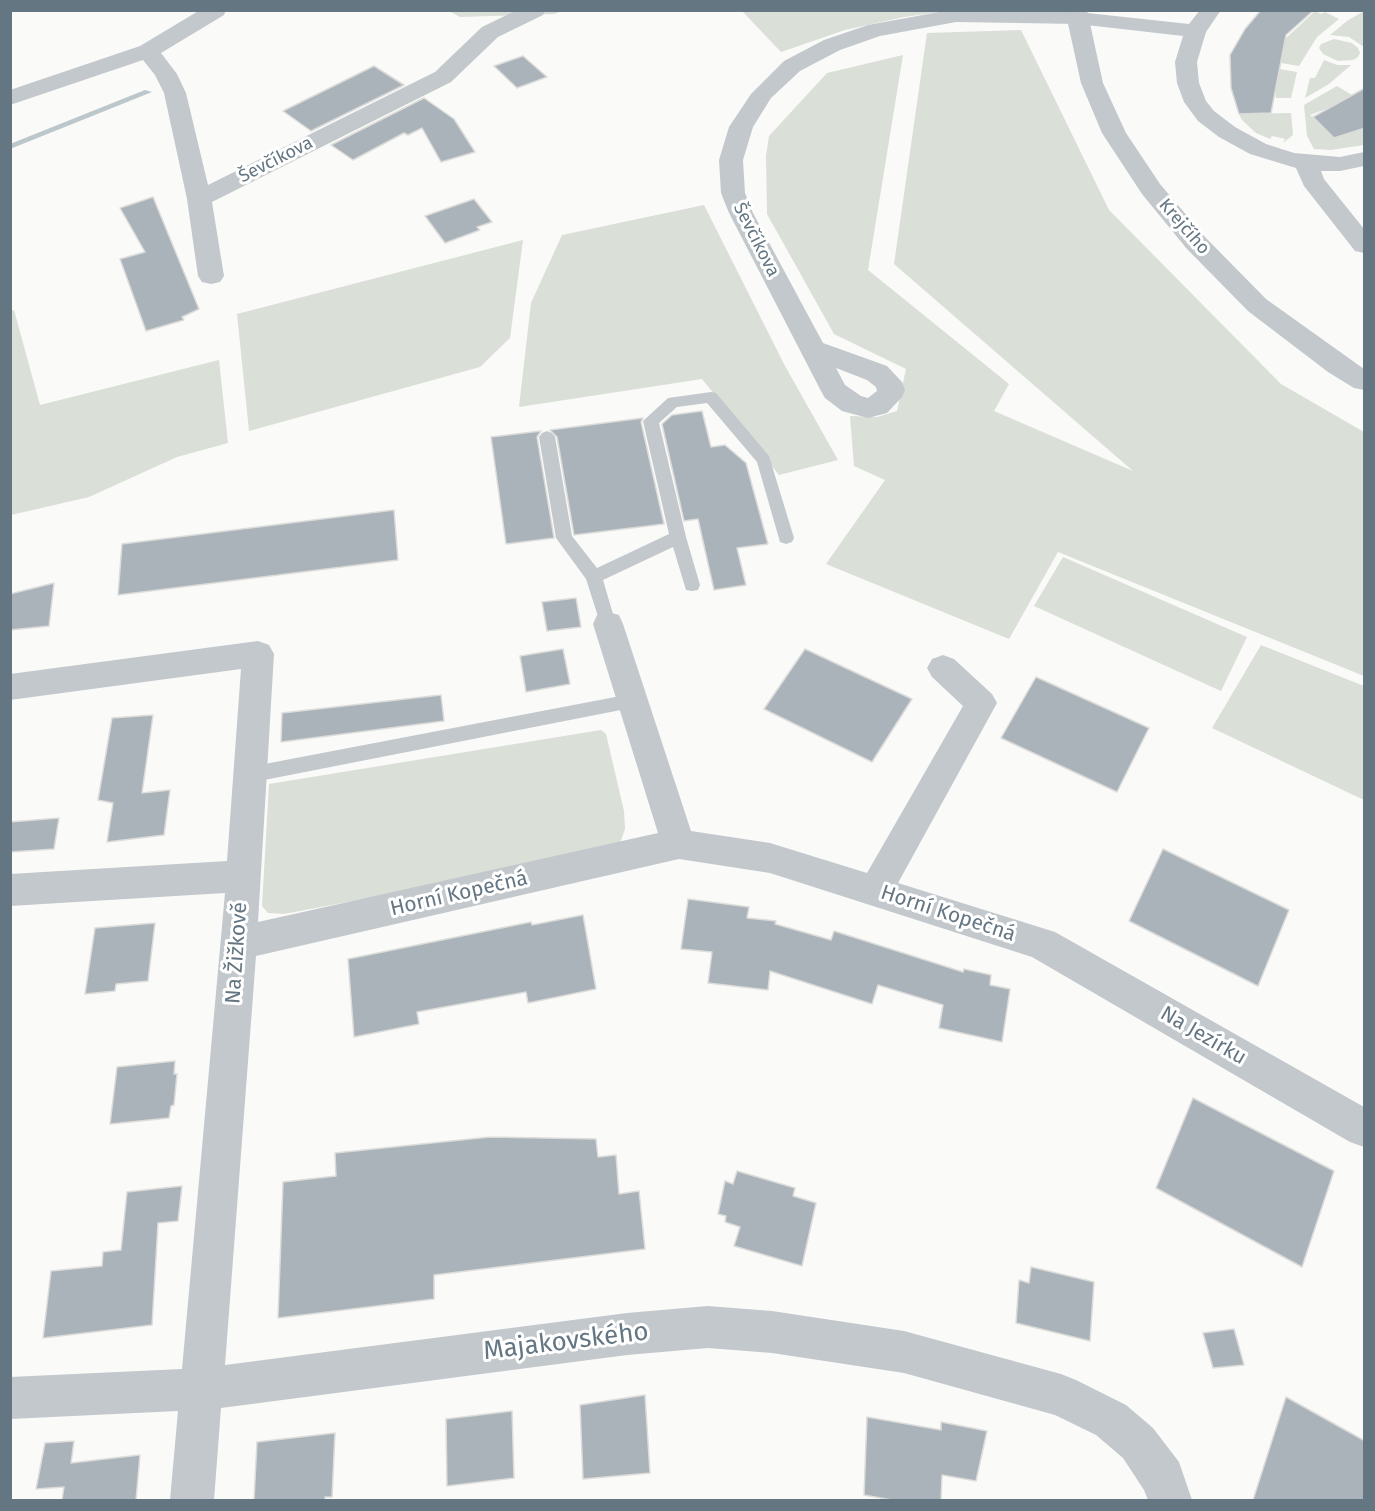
<!DOCTYPE html>
<html>
<head>
<meta charset="utf-8">
<style>
	body { margin:0 }
	#map { position:relative; width:1375px; height:1511px; overflow:hidden; background:#fafaf8; font-family:"Fira Sans",sans-serif }
	canvas { display:block }
	.frame { position:absolute; inset:0; border:12px solid #657683; pointer-events:none }
</style>
</head>
<body>
<div id="map">
<canvas width="1375" height="1511"></canvas>
<div class="frame"></div>
</div>
<script>
const c = document.querySelector('canvas').getContext('2d');
c.lineJoin = 'round';
function paint(path, color) { c.fillStyle = color; c.fill(path, 'evenodd'); }
const shape = rows => new Path2D(rows.map(r => 'M' + r).join(''));
function trace(path, color, width, dash) { c.strokeStyle = color; c.lineWidth = width; c.lineCap = dash ? 'butt' : 'round'; c.setLineDash(dash || []); c.stroke(path); }
function label(font, color, halo, rows, align = 'center') {
  c.font = font + ' "Fira Sans",sans-serif'; c.lineWidth = 6; c.setLineDash([]); c.textBaseline = 'middle'; c.strokeStyle = halo; c.fillStyle = color; for (const [text, x, y, turn = 0] of rows) {
    c.save(); c.translate(x, y); c.rotate((+turn || 0) * Math.PI / 180); c.textAlign = isNaN(turn) ? turn : align; if (halo) c.strokeText(text, 0, 0); c.fillText(text, 0, 0); c.restore();
  }
}
const green = shape([
	[449,11,563,11,554,14,460,17],
	[742,11,948,11,904,17,845,30,781,52],
	[1315,11,1321,14,1325,12,1339,19,1317,37,1299,66,1281,63,1281,60,1275,58,1283,41],
	[1364,11,1364,47,1349,37,1330,35,1347,21],
	[1021,30,1109,210,1281,384,1364,432,1364,676,1058,552,1009,639,826,564,885,480,854,466,850,416,877,417,897,411,906,369,834,334,767,214,766,156,769,136,827,73,903,55,868,270,1009,384,994,411,1133,471,894,264,927,33],
	[1334,39,1352,43,1358,48,1360,53,1358,57,1353,60,1338,61,1323,54,1319,48,1321,44],
	[1324,60,1337,65,1351,65,1329,84,1305,98,1310,78,1315,78],
	[1280,69,1297,72,1291,98,1276,98,1272,71,1279,72],
	[1337,86,1352,95,1349,97,1352,99,1310,115,1334,137,1364,128,1364,145,1331,150,1314,149,1307,136,1304,105],
	[1291,113,1293,135,1283,143,1285,139,1272,136,1270,139,1256,133,1242,120,1239,114],
	[704,205,785,366,838,460,779,475,702,379,519,407,531,303,562,235],
	[523,240,510,338,480,367,249,431,237,314],
	[14,310,40,405,219,360,228,443,177,457,89,497,11,515,10,312],
	[1063,557,1247,637,1221,691,1034,606],
	[1261,645,1364,686,1364,800,1212,728],
	[601,730,606,734,624,811,625,829,620,843,374,897,284,914,268,913,262,906,269,784]
]);
const stream = shape([
	[145,90,152,92,10,149,10,144,145,90]
]);
const building = shape([
	[1261,10,1314,10,1286,35,1271,113,1239,114,1231,88,1230,55,1245,29,1261,10],
	[523,56,547,77,517,88,494,66,523,56],
	[374,66,404,85,311,131,283,111,374,66],
	[1365,88,1365,128,1334,138,1313,117,1365,88],
	[424,98,454,119,475,152,441,162,422,128,408,135,404,133,353,160,331,145,424,98],
	[153,197,199,309,182,317,184,320,146,331,120,259,145,252,120,208,153,197],
	[474,199,492,222,477,227,480,230,445,243,425,216,474,199],
	[702,411,711,447,725,445,746,463,768,544,737,548,746,585,714,590,698,519,684,521,662,424,672,415,702,411],
	[643,418,641,422,664,524,574,535,557,437,550,430,643,418],
	[541,431,537,437,554,538,506,544,491,437,541,431],
	[394,510,398,560,118,595,122,544,394,510],
	[54,583,49,626,10,630,10,594,54,583],
	[576,598,581,627,547,631,542,602,576,598],
	[563,649,570,684,526,692,520,656,563,649],
	[805,649,912,699,872,762,764,709,805,649],
	[1036,677,1149,728,1117,792,1001,738,1036,677],
	[441,695,444,721,281,742,282,713,441,695],
	[153,715,142,793,170,790,164,835,107,842,113,803,98,800,112,718,153,715],
	[59,818,54,849,10,852,10,822,59,818],
	[1163,849,1289,910,1258,986,1129,921,1163,849],
	[688,899,749,907,747,918,776,921,775,924,831,940,834,931,963,972,964,969,991,975,990,985,1010,989,1002,1042,939,1028,943,1005,878,985,872,1004,770,971,768,990,708,983,712,952,681,949,688,899],
	[583,915,596,989,528,1003,526,992,417,1012,419,1024,354,1037,348,959,531,922,532,925,583,915],
	[155,923,148,981,116,984,115,991,85,994,95,928,155,923],
	[175,1061,174,1074,177,1074,174,1105,171,1106,169,1118,110,1124,117,1067,175,1061],
	[1193,1098,1334,1171,1302,1267,1156,1188,1193,1098],
	[490,1137,596,1139,598,1157,616,1155,619,1194,639,1191,645,1249,434,1275,434,1299,278,1318,283,1182,336,1176,335,1153,490,1137],
	[737,1171,795,1188,793,1196,816,1203,802,1266,734,1246,740,1227,725,1222,726,1216,718,1214,725,1181,733,1184,737,1171],
	[182,1186,178,1221,158,1223,152,1325,43,1338,51,1271,102,1266,103,1252,121,1250,127,1192,182,1186],
	[1031,1267,1094,1282,1090,1341,1016,1323,1019,1280,1029,1283,1031,1267],
	[1234,1329,1244,1365,1213,1368,1203,1333,1234,1329],
	[645,1395,650,1473,583,1479,580,1405,645,1395],
	[1286,1397,1365,1441,1365,1500,1253,1500,1286,1397],
	[512,1411,514,1478,447,1486,446,1419,512,1411],
	[867,1417,941,1430,941,1422,987,1431,976,1481,942,1475,941,1500,892,1500,864,1495,867,1417],
	[335,1433,332,1497,325,1497,325,1500,254,1500,257,1442,335,1433],
	[74,1441,71,1463,140,1455,136,1500,62,1500,64,1487,36,1489,45,1443,74,1441]
]);
const service = shape([
	[711,392,716,393,769,456,794,538,792,542,786,544,780,542,757,462,707,403,677,407,659,423,686,537,700,585,698,590,692,591,686,590,673,547,603,580,616,624,614,629,608,631,602,629,586,579,556,538,539,437,542,433,547,431,552,433,555,437,572,536,597,568,669,534,643,421,668,398,711,392],
	[631,694,637,696,640,701,637,706,631,708,249,783,243,780,240,775,243,770,249,767,631,694]
]);
const minor = shape([
	[200,10,226,10,224,15,161,53,177,74,186,93,208,185,435,72,482,27,517,10,545,10,543,15,498,37,451,82,212,202,224,276,220,282,211,284,202,282,198,276,187,199,164,93,155,75,143,60,10,105,10,90,140,46,200,10],
	[950,10,1078,12,1189,24,1200,10,1221,10,1206,32,1197,62,1199,83,1206,101,1214,111,1235,127,1266,144,1294,153,1340,157,1364,152,1364,166,1340,171,1321,171,1324,179,1364,229,1364,253,1355,251,1304,186,1296,168,1250,154,1219,137,1198,121,1184,102,1177,83,1175,62,1183,36,1078,24,956,22,880,36,840,50,800,71,771,98,753,127,743,160,745,193,753,213,823,343,887,366,902,382,905,390,902,397,887,413,868,418,842,411,825,398,821,391,729,213,721,193,719,160,729,127,751,94,784,61,824,40,868,25,950,10],
	[836,368,867,380,876,387,877,391,868,398,861,396,845,385,836,368],
	[608,612,619,615,623,624,691,831,770,843,867,873,963,706,932,677,927,668,932,659,943,655,954,659,992,694,997,703,898,883,1055,932,1364,1107,1364,1147,1350,1142,1032,957,770,873,679,859,256,956,225,1365,627,1313,708,1306,772,1311,904,1331,1061,1374,1076,1380,1126,1405,1153,1428,1179,1462,1192,1500,1148,1500,1144,1490,1123,1458,1096,1435,1055,1415,904,1373,772,1353,708,1348,627,1355,221,1408,214,1500,170,1500,178,1411,10,1419,10,1377,182,1369,225,893,10,906,10,874,227,861,241,669,10,700,10,674,258,641,269,645,274,654,258,922,658,833,593,624,597,615,608,612]
]);
const tertiary = shape([
	[1065,10,1087,10,1103,83,1126,133,1160,184,1205,237,1266,299,1364,369,1364,390,1354,388,1328,372,1248,311,1187,249,1142,194,1102,133,1081,83,1065,10]
]);
const farStreetnames = [
	["Ševčíkova",276,160,-27],
	["Krejčího",1184,227,49],
	["Ševčíkova",756,240,63]
];
const streetNames = [
	["Horní Kopečná",459,894,-13],
	["Horní Kopečná",948,914,18],
	["Na Žižkově",237,953,-86],
	["Na Jezírku",1203,1036,30]
];
const nearStreetnames = [
	["Majakovského",566,1342,-7]
];
paint(green, '#dadfd7');
paint(stream, '#bbc7cb');
paint(building, '#aab3b9');
trace(building, '#dcdcda', 1.5);
paint(service, '#c3c8cc');
paint(minor, '#c3c8cc');
paint(tertiary, '#c3c8cc');
label('18px', '#657683', '#fff', farStreetnames);
label('21px', '#657683', '#fff', streetNames);
label('26px', '#657683', '#fff', nearStreetnames);
</script>
</body>
</html>
